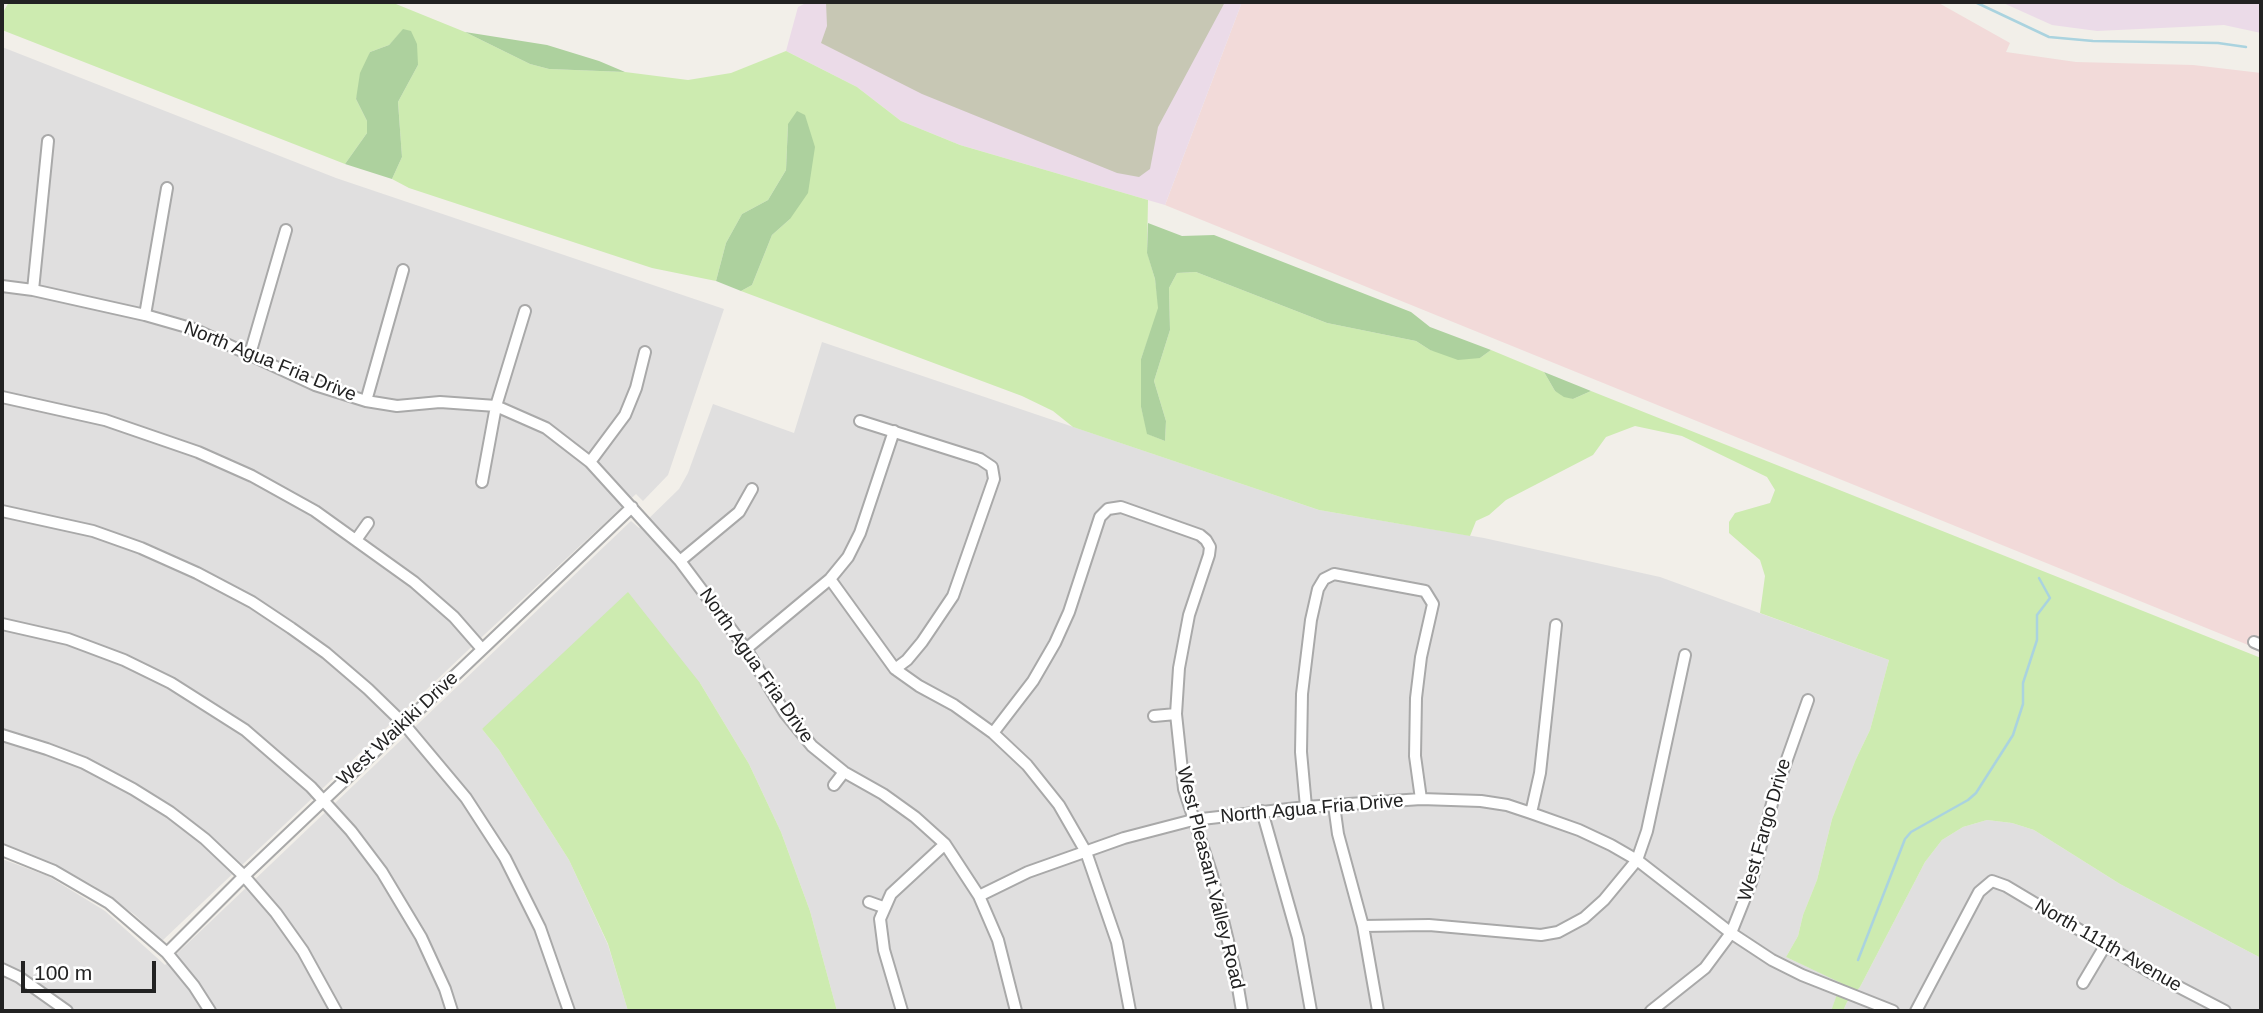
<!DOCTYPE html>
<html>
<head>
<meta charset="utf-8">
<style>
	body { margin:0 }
	#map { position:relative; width:2263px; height:1013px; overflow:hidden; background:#f2efe9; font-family:Helvetica,sans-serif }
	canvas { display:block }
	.frame { position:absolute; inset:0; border:4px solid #222; pointer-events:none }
	.scale { position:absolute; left:21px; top:961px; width:135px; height:32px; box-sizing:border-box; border:4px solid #222; border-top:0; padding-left:9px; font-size:21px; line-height:24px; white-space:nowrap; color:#222; -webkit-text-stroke:5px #fff; paint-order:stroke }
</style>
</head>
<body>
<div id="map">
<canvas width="2263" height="1013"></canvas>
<div class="frame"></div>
<div class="scale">100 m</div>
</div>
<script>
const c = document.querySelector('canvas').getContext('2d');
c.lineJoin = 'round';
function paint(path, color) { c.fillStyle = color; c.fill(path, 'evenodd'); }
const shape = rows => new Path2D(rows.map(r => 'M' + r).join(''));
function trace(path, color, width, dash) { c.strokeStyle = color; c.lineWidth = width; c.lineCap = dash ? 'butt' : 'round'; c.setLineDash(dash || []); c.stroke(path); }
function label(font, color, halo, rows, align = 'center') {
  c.font = font + ' Helvetica,sans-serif'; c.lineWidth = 5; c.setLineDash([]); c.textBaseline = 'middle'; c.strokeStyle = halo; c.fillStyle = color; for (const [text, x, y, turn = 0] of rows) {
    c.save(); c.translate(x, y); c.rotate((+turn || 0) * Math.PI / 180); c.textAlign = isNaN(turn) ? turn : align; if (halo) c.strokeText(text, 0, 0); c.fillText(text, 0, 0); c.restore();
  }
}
const residential = shape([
	[2,47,336,178,724,309,668,475,643,501,636,494,485,634,162,941,135,915,94,886,52,863,2,844],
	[822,342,1319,510,1484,538,1660,577,1889,660,1870,730,1856,759,1832,819,1817,880,1803,915,1798,936,1786,957,1842,983,1831,1011,837,1011,810,911,781,832,749,764,700,683,482,729,499,750,569,860,608,945,628,1011,2,1011,2,859,48,876,105,911,165,965,631,521,639,528,679,489,688,473,713,404,794,433],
	[1987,820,2012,823,2034,830,2120,884,2261,958,2261,1011,1843,1011,1847,1002,1860,987,1925,862,1942,840,1963,827]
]);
const commercial = shape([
	[1242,2,1937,2,2010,43,2006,52,2076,62,2193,65,2261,73,2261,640,2258,649,1165,205]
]);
const industrial = shape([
	[808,2,1242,2,1165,205,960,145,901,121,857,87,786,51,798,7],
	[2001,2,2261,2,2261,33,2224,25,2097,31,2052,25]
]);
const construction = shape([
	[826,2,1225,2,1158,127,1150,169,1139,177,1117,173,922,94,821,43,827,26]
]);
const grass = shape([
	[9,2,391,2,465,32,530,64,549,69,625,72,688,80,731,73,786,51,857,87,901,121,960,145,1148,200,1147,252,1155,279,1159,309,1141,359,1141,407,1148,434,1165,441,1166,421,1154,381,1170,330,1169,288,1177,273,1196,272,1327,323,1416,341,1430,350,1480,358,1491,350,1544,372,1555,391,1573,399,1591,391,2261,658,2261,958,2120,884,2034,830,2012,823,1987,820,1963,827,1942,840,1925,862,1860,987,1847,1002,1843,1011,1831,1011,1841,983,1786,957,1798,936,1803,915,1817,880,1832,819,1856,759,1870,730,1889,660,1760,613,1765,576,1760,560,1729,533,1729,522,1735,513,1770,503,1775,490,1767,477,1682,436,1635,426,1606,437,1593,455,1506,500,1489,515,1476,521,1470,536,1319,510,1073,427,1053,411,1022,396,741,291,752,285,772,235,790,219,788,124,786,170,768,200,742,214,726,243,716,281,652,268,409,188,392,179,402,157,398,102,418,65,403,30,389,45,370,52,356,99,367,121,367,133,345,164,2,30,2,14],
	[628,592,700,683,749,764,781,832,810,911,837,1011,628,1011,608,944,569,860,499,750,482,729]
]);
const forest = shape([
	[403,29,411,31,417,44,418,65,398,102,402,157,392,179,345,164,367,133,367,121,356,99,360,73,370,52,389,45],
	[465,32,547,45,599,61,625,72,549,69,530,64],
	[797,111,805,115,815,147,808,193,790,219,772,235,752,285,741,291,716,281,726,243,742,214,768,200,786,170,788,124],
	[1148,223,1182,236,1214,235,1411,312,1430,327,1491,350,1480,358,1458,360,1430,350,1416,341,1327,323,1196,272,1177,273,1169,288,1170,330,1154,381,1166,421,1165,441,1147,434,1141,407,1141,359,1158,308,1155,279,1147,253],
	[1544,372,1591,391,1573,399,1564,397,1555,391]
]);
const stream = shape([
	[1975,2,2049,37,2093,41,2218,43,2246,47],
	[1858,960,1905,839,1911,832,1968,800,1976,793,2013,735,2023,704,2023,683,2037,640,2037,615,2050,598,2039,578]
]);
const minor = shape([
	[2,286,33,290,145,315,194,329,315,385,366,401,397,406,440,402,496,406,546,428,590,462,680,561,746,649,785,713,812,746,844,772,883,794,915,817,945,844,979,896,998,940,1016,1011],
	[33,290,48,141],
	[145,315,167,188],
	[250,354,286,230],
	[2,397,105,420,198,452,252,476,315,511,414,582,454,617,482,649],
	[366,401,403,270],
	[860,421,980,459,992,467,994,479,953,596,922,642,907,660,895,669],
	[590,462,625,415,636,388,645,352],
	[482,482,496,406,525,311],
	[2,511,93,531,141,548,197,573,252,602,291,628,326,653,368,689,404,724,466,798,505,858,540,928,569,1011],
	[356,540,368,523],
	[680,561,739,512,752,489],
	[830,579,895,669,919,686,954,705,993,733,1027,765,1059,805,1086,852,1117,942,1130,1011],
	[2,624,68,639,124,660,171,683,245,730,311,787,351,831,382,872,421,937,445,989,452,1011],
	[2254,642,2261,645],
	[746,649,830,579,848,557,860,533,894,431],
	[1154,716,1176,714],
	[993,733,1033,681,1055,643,1069,612,1100,517,1108,509,1121,507,1200,535,1206,540,1210,547,1209,555,1189,615,1179,668,1176,714,1184,789,1212,875,1235,970,1242,1011],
	[2,735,47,749,84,763,133,789,170,812,205,839,244,876,276,913,303,951,336,1011],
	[834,785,844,772],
	[1334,805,1338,834,1363,926,1378,1011],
	[1306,807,1301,752,1302,694,1311,620,1318,589,1324,579,1334,574,1425,591,1433,604,1421,657,1416,698,1415,756,1421,799],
	[1262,811,1298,938,1311,1011],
	[1531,813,1540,773,1556,625],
	[2,850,54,871,109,903,167,953,194,986,210,1011],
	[979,896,1028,872,1124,838,1193,820,1306,807,1421,799,1481,801,1507,805,1531,813,1579,830,1611,845,1637,860,1731,933,1772,960,1802,975,1893,1011],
	[869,902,883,907],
	[1363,926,1429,925,1541,935,1558,932,1584,918,1604,900,1637,860,1647,831,1685,655],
	[167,953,244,876,632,507],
	[2,969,19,977,67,1011],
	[2083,983,2105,946],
	[902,1011,884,950,880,919,891,894,945,844],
	[1651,1011,1705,968,1731,933,1751,883,1774,796,1808,700],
	[1916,1011,1979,892,1992,881,2006,886,2150,972,2225,1011]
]);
const streetNames = [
	["North Agua Fria Drive",270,362,22],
	["North Agua Fria Drive",756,666,55],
	["West Waikiki Drive",398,729,-43],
	["North Agua Fria Drive",1312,809,-5],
	["West Fargo Drive",1765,830,-74],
	["West Pleasant Valley Road",1210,878,76],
	["North 111th Avenue",2108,946,30]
];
paint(residential, '#e0dfdf');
paint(commercial, '#f2dad9');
paint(industrial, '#ebdbe8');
paint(construction, '#c7c7b4');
paint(grass, '#cdebb0');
paint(forest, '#add19e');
trace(stream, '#aad3df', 2.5);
trace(minor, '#a9a9a9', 14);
trace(minor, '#fff', 10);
label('19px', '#222', '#fff', streetNames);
</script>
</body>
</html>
